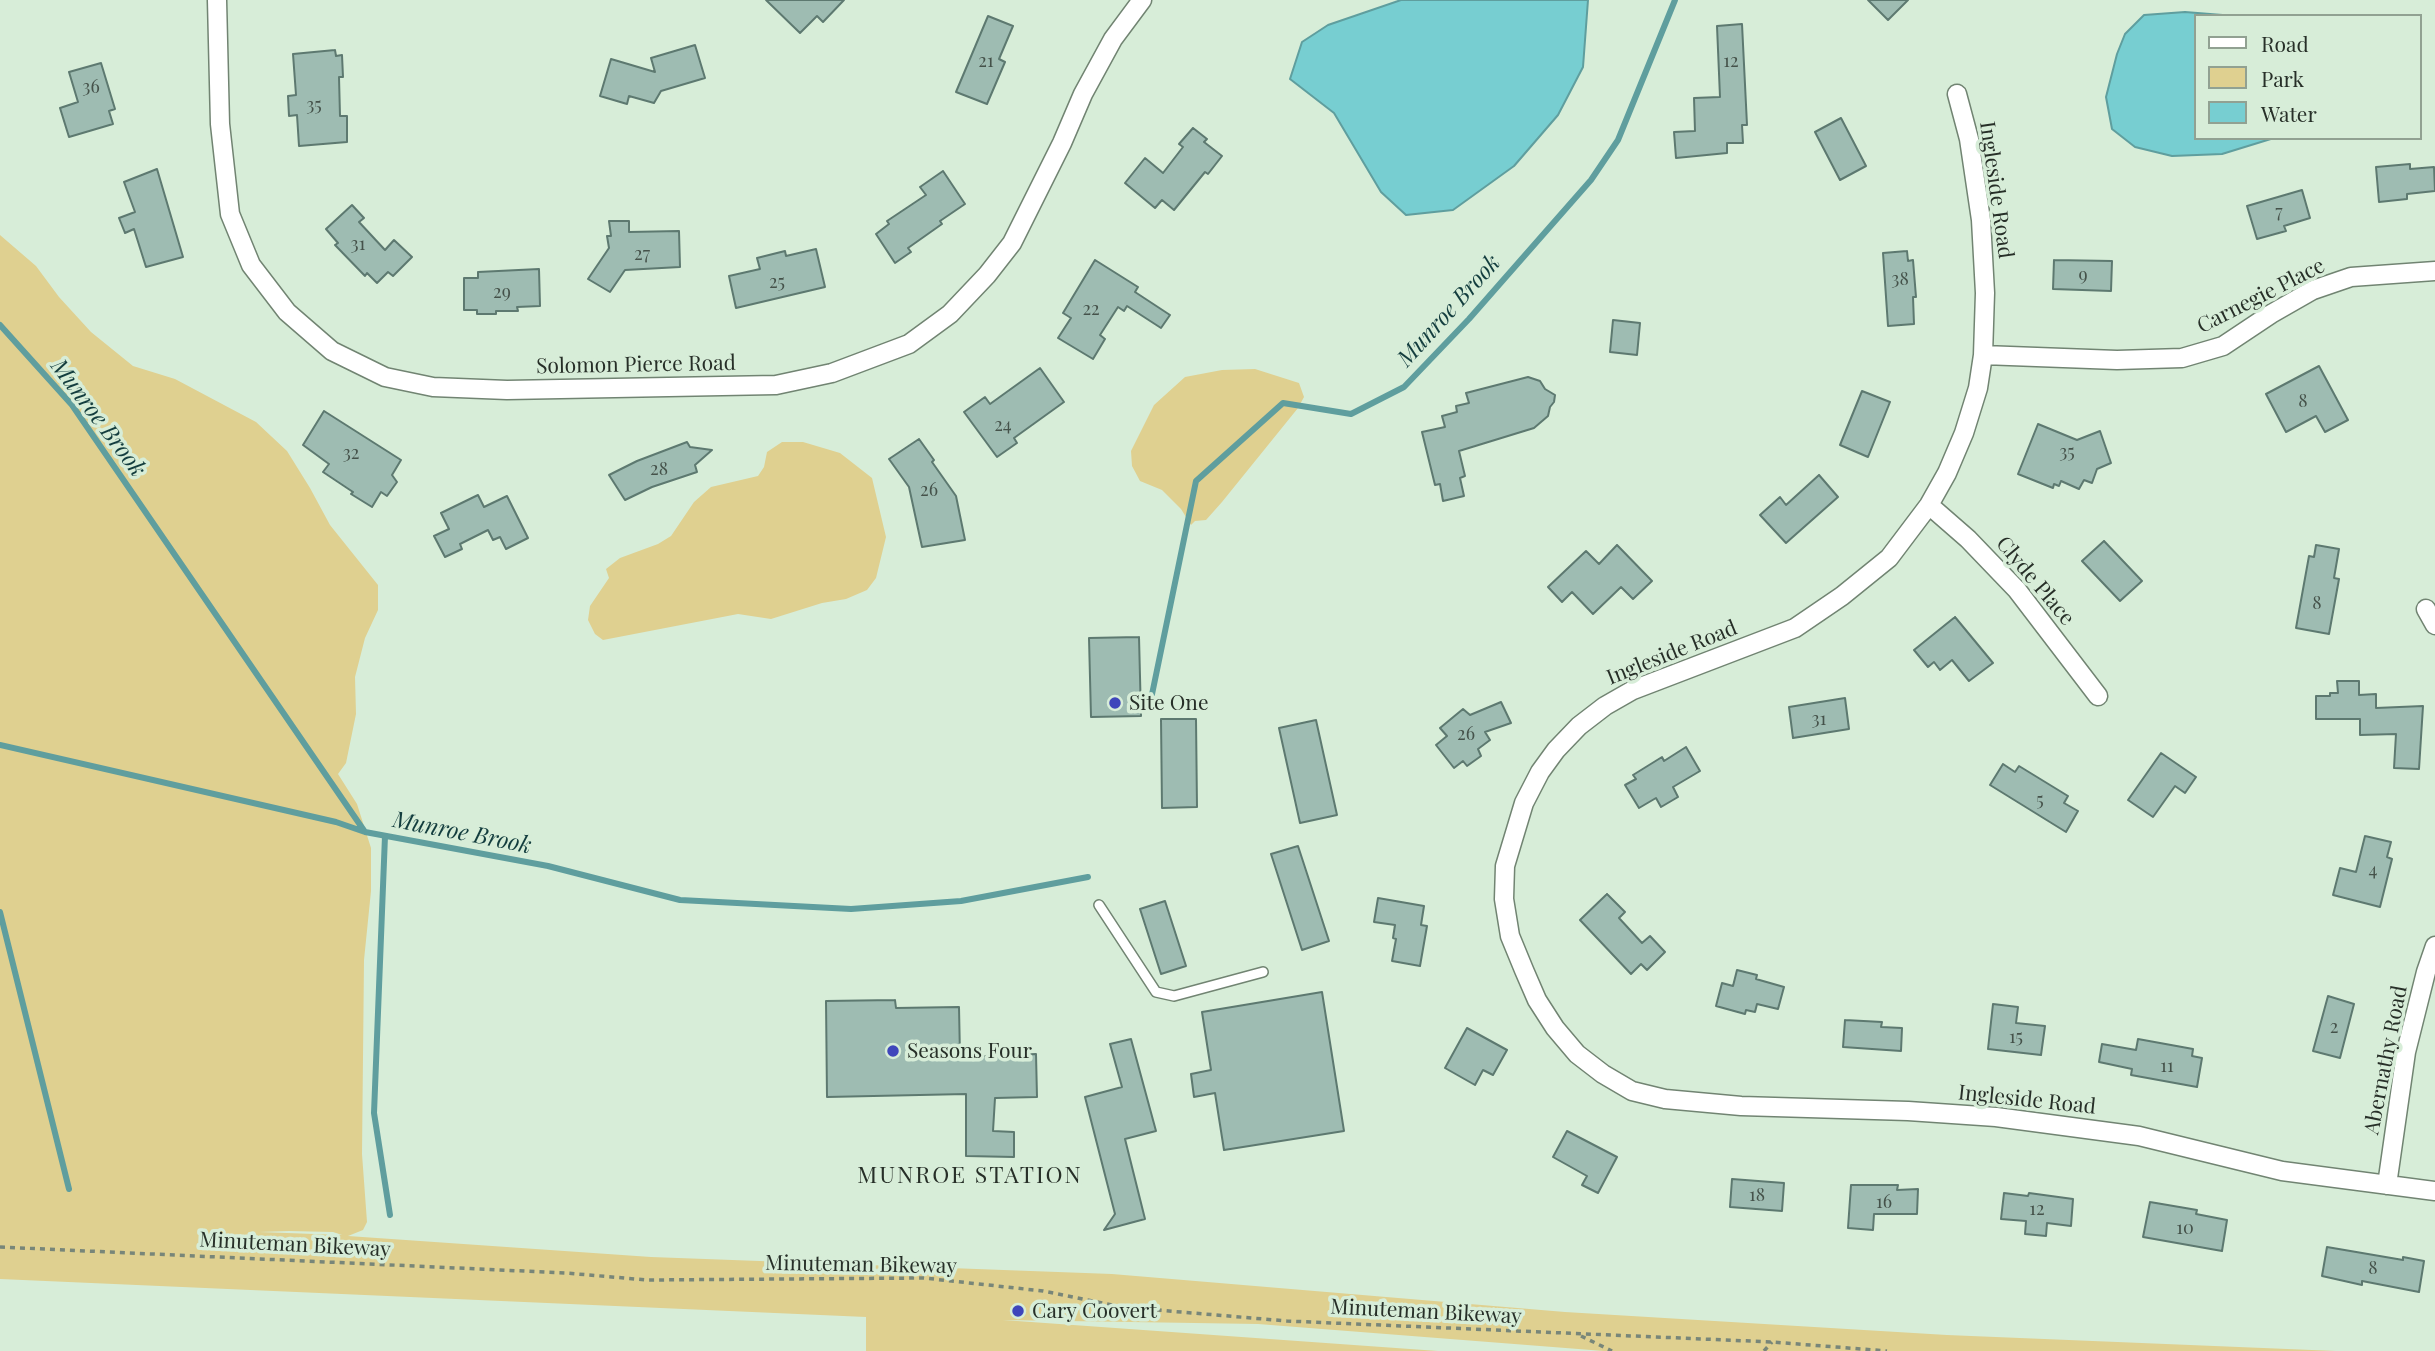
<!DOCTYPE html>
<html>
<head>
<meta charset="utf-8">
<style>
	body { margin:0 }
	#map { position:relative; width:2435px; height:1351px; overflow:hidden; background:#d7edd8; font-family:"Playfair Display",serif }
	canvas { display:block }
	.legend { position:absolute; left:2194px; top:14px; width:228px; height:126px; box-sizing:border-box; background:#d7edd8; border:2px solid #91a192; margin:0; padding:9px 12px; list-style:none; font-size:21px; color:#272f28 }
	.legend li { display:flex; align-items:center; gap:14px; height:35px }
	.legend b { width:35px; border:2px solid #91a192 }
</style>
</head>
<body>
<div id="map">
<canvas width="2435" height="1351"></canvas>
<ul class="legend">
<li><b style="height:9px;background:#fff"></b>Road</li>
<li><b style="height:19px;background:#dfd090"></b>Park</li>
<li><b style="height:19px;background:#77ced1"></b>Water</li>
</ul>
</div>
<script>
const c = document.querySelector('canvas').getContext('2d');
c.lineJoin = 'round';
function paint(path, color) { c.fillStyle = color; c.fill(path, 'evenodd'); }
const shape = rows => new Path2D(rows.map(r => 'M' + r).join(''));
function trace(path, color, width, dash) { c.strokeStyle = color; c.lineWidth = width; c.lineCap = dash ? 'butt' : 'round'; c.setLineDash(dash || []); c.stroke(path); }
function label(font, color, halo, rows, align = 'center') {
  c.font = font + ' "Playfair Display",serif'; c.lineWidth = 7; c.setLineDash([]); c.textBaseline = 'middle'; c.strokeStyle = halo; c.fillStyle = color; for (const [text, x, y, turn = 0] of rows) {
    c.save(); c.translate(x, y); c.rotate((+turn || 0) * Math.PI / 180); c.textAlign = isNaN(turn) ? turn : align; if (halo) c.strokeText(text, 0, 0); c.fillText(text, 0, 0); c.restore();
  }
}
const green = shape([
	[0,235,36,266,59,297,91,332,133,366,175,379,256,422,287,451,310,488,330,525,378,585,378,610,365,638,355,677,356,714,346,763,338,774,357,804,371,848,371,891,364,960,362,1154,367,1222,363,1230,348,1236,651,1257,1112,1274,1565,1312,1947,1335,2336,1351,1604,1351,1258,1324,1003,1320,1438,1351,866,1351,866,1317,0,1279],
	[289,1231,333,1232,342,1235,259,1232],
	[1255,369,1299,383,1304,397,1298,408,1222,502,1206,520,1195,521,1191,525,1181,509,1162,490,1140,481,1132,466,1131,451,1154,405,1185,377,1222,370],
	[782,442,803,442,840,453,872,478,886,537,876,578,867,590,846,599,822,603,771,619,738,614,603,640,595,634,588,620,590,606,609,578,606,569,620,558,658,544,671,536,694,502,711,487,758,476,764,467,767,452]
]);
const water = shape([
	[1401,0,1588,0,1583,67,1558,115,1514,166,1453,210,1406,215,1381,192,1334,113,1290,79,1302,42,1328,25,1401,0],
	[2185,12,2235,16,2195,16,2195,138,2274,138,2222,154,2172,156,2135,147,2112,129,2106,97,2117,54,2125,34,2144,15,2185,12]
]);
const stream = shape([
	[0,325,72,405,365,832,548,866,680,900,851,909,961,901,1088,877],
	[1150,704,1196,481,1283,403,1351,414,1404,387,1469,319,1591,180,1618,140,1675,0],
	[0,745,336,822,365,832],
	[385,836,374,1113,390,1215],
	[0,912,69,1189]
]);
const building = shape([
	[766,0,844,0,823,22,817,16,800,33,766,0],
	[1868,0,1908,0,1888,20,1868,0],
	[988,16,1013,26,999,59,1005,62,987,104,956,92,988,16],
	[1742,24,1747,125,1742,125,1743,143,1727,143,1727,153,1676,158,1674,132,1695,131,1694,98,1720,97,1717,26,1742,24],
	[695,45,705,78,661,91,654,103,629,96,627,104,600,96,611,59,655,72,651,58,695,45],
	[335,50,336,56,342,55,343,77,339,77,340,116,347,116,347,142,299,146,297,115,289,116,288,96,296,95,293,54,335,50],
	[101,63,115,109,109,111,113,124,69,137,60,108,78,102,69,72,101,63],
	[1841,118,1866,166,1840,180,1815,132,1841,118],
	[1193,128,1207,139,1204,142,1222,156,1208,174,1205,172,1174,210,1162,200,1155,208,1125,183,1145,158,1163,173,1183,147,1179,144,1193,128],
	[2410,164,2410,169,2434,167,2435,191,2407,194,2407,199,2379,202,2376,167,2410,164],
	[157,169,183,257,146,267,134,229,125,233,119,218,135,212,124,182,157,169],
	[943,171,965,204,940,221,942,224,908,248,911,252,895,263,876,234,889,224,887,221,926,195,920,187,943,171],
	[2302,190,2310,218,2284,226,2286,231,2257,239,2247,206,2302,190],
	[352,205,364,218,359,222,385,250,394,240,412,257,393,276,388,272,377,283,367,273,365,276,335,245,338,243,326,229,352,205],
	[609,221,629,221,629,232,679,231,680,267,625,270,610,292,588,279,609,248,607,236,611,236,609,221],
	[816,249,825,287,736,308,729,276,760,269,757,258,785,251,786,256,816,249],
	[1907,251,1908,261,1913,260,1916,297,1913,297,1914,324,1888,326,1883,253,1907,251],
	[1095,260,1138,287,1135,292,1170,315,1161,328,1127,306,1124,311,1118,307,1100,335,1105,339,1093,359,1058,338,1071,318,1063,313,1095,260],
	[2054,260,2112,261,2111,291,2053,289,2054,260],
	[539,269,540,306,517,307,518,311,496,311,496,314,477,314,477,310,464,310,464,278,478,278,478,272,539,269],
	[1613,320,1640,323,1637,355,1610,352,1613,320],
	[2319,366,2348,420,2325,432,2316,416,2286,432,2266,394,2319,366],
	[1040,368,1064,402,1014,438,1017,443,997,457,964,412,985,397,990,404,1040,368],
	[1528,377,1540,381,1545,389,1555,395,1554,402,1550,407,1548,416,1534,428,1459,451,1465,476,1460,478,1464,496,1443,501,1440,484,1435,485,1422,432,1445,427,1442,416,1457,412,1456,406,1469,403,1466,393,1528,377],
	[1862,391,1890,402,1868,457,1840,445,1862,391],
	[324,411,401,460,392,475,397,482,387,496,381,492,372,507,351,494,353,492,323,472,329,464,303,445,324,411],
	[2038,424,2077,440,2100,431,2111,463,2097,469,2092,483,2084,480,2079,489,2061,481,2059,486,2054,484,2053,488,2018,474,2038,424],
	[919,439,934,460,932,462,956,496,965,540,922,547,909,487,889,459,919,439],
	[687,442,690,447,712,450,695,465,697,472,652,487,625,500,609,475,637,461,687,442],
	[1819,475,1838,497,1786,543,1760,515,1780,497,1786,505,1819,475],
	[478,495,484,507,507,496,528,538,506,549,500,537,493,540,488,530,460,544,462,549,445,557,434,536,449,529,441,513,478,495],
	[2104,541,2142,581,2120,601,2082,561,2104,541],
	[1617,545,1652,581,1633,599,1621,587,1593,614,1572,592,1562,602,1548,587,1586,551,1599,564,1617,545],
	[2316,545,2339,549,2334,578,2339,579,2329,634,2296,628,2309,556,2314,557,2316,545],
	[1955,617,1993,663,1969,681,1952,660,1940,670,1934,662,1928,667,1914,650,1955,617],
	[1139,637,1141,716,1091,717,1089,638,1139,637],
	[2337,681,2359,681,2359,695,2376,694,2376,708,2423,706,2419,769,2394,768,2396,734,2360,735,2360,719,2316,719,2316,696,2330,696,2330,693,2338,693,2337,681],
	[1845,698,1849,729,1793,738,1789,707,1845,698],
	[1501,702,1511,723,1485,732,1490,740,1478,749,1481,756,1467,766,1463,761,1454,768,1436,745,1447,736,1440,728,1463,709,1470,715,1501,702],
	[1161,719,1196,719,1197,807,1162,808,1161,719],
	[1316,720,1337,815,1300,823,1279,728,1316,720],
	[1686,747,1700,771,1673,787,1678,797,1661,807,1656,798,1639,808,1625,785,1636,779,1633,775,1662,757,1664,761,1686,747],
	[2161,753,2196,777,2185,793,2175,786,2153,817,2128,800,2161,753],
	[2003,764,2015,772,2019,766,2068,796,2064,803,2078,811,2066,832,1990,785,2003,764],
	[2365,836,2391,842,2387,857,2392,859,2380,907,2333,895,2340,868,2356,872,2365,836],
	[1298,846,1329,941,1302,950,1271,854,1298,846],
	[1607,894,1625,912,1619,918,1642,943,1650,936,1665,952,1647,970,1641,964,1631,974,1580,920,1607,894],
	[1378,898,1424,906,1421,925,1427,926,1420,966,1392,961,1396,939,1393,938,1395,925,1374,922,1378,898],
	[1165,901,1186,966,1161,974,1140,909,1165,901],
	[1737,970,1757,975,1756,979,1784,987,1778,1009,1757,1004,1755,1012,1746,1010,1745,1014,1716,1006,1722,983,1733,986,1737,970],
	[1322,992,1344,1131,1224,1150,1215,1093,1194,1097,1191,1074,1211,1070,1202,1012,1322,992],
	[2328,996,2354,1004,2340,1058,2313,1051,2328,996],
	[895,1000,896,1008,959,1007,960,1057,1036,1054,1037,1097,995,1098,993,1131,1014,1132,1014,1157,966,1156,966,1094,827,1097,826,1001,895,1000],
	[1993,1004,2018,1007,2016,1023,2045,1026,2041,1055,1988,1049,1993,1004],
	[1845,1020,1882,1022,1881,1027,1902,1028,1901,1051,1843,1047,1845,1020],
	[1467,1028,1507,1050,1493,1075,1483,1070,1475,1085,1445,1068,1467,1028],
	[1131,1039,1156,1131,1125,1139,1145,1219,1104,1230,1115,1214,1085,1097,1122,1087,1110,1044,1131,1039],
	[2138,1039,2193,1049,2192,1056,2202,1058,2197,1087,2131,1075,2132,1069,2099,1062,2102,1044,2136,1050,2138,1039],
	[1567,1131,1617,1157,1598,1193,1582,1185,1587,1176,1553,1157,1567,1131],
	[1732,1179,1784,1183,1782,1211,1730,1207,1732,1179],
	[1851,1185,1898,1185,1897,1190,1918,1189,1917,1214,1874,1214,1873,1230,1848,1228,1851,1185],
	[2004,1193,2028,1196,2029,1193,2073,1199,2071,1226,2047,1223,2046,1236,2025,1234,2026,1221,2001,1219,2004,1193],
	[2150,1202,2197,1210,2196,1214,2227,1220,2222,1251,2143,1237,2150,1202],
	[2327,1247,2403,1260,2403,1257,2424,1261,2419,1292,2362,1281,2362,1285,2322,1276,2327,1247]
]);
const path = shape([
	[0,1247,566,1273,647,1280,924,1278,1043,1291,1122,1307,1287,1321,1772,1342,1887,1351],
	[1581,1336,1612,1351],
	[1764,1351,1772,1342]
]);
const service = shape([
	[1099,905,1156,992,1174,996,1263,972]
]);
const minor = shape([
	[217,0,220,124,230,214,251,265,287,312,332,351,385,377,433,387,507,390,776,385,832,373,909,344,950,314,987,275,1012,243,1062,143,1083,94,1113,39,1142,0],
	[1957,94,1969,139,1981,220,1985,293,1983,355,1978,388,1964,433,1947,473,1929,505,1889,558,1842,596,1795,628,1633,690,1605,706,1579,726,1556,750,1540,772,1524,803,1505,866,1504,899,1510,936,1524,970,1537,1000,1555,1028,1577,1054,1603,1074,1632,1091,1665,1099,1741,1106,1908,1111,1996,1117,2139,1136,2282,1171,2435,1191],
	[1983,355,2117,360,2182,358,2223,346,2271,314,2313,290,2351,277,2435,271],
	[1929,505,1968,539,2017,590,2098,696],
	[2426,609,2435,625],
	[2387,1185,2406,1052,2426,972,2435,946]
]);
const markers = [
	[1115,703,7,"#3f46bb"],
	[893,1051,7,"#3f46bb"],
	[1018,1311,7,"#3f46bb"]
];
const numberNames = [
	["21",986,61],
	["12",1731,61],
	["36",91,87],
	["35",314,105],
	["7",2279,212],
	["31",358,244],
	["27",642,254],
	["9",2083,275],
	["38",1900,279],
	["25",777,282],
	["29",502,292],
	["22",1091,309],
	["8",2303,401],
	["24",1003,425],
	["35",2067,452],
	["32",351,453],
	["28",659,469],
	["26",929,490],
	["8",2317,603],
	["31",1819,719],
	["26",1466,734],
	["5",2040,800],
	["4",2373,870],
	["2",2334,1027],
	["15",2016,1037],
	["11",2167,1066],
	["18",1757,1195],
	["16",1884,1202],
	["12",2037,1209],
	["10",2185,1228],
	["8",2373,1268]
];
const streetNames = [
	["Ingleside Road",1996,190,82],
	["Carnegie Place",2261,296,-27],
	["Solomon Pierce Road",636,365,-1],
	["Clyde Place",2035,581,50],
	["Ingleside Road",1672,653,-22],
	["Abernathy Road",2386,1060,-79],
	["Ingleside Road",2027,1100,6],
	["Minuteman Bikeway",295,1245,3],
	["Minuteman Bikeway",861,1265,1],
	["Minuteman Bikeway",1426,1312,3]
];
const poiNames = [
	["Site One",1129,703],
	["Seasons Four",907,1051],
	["Cary Coovert",1032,1311]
];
const waterNames = [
	["Munroe Brook",1449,311,-48],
	["Munroe Brook",98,418,53],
	["Munroe Brook",462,833,11]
];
const neighbourhoodNames = [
	["MUNROE STATION",970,1176]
];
paint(green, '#dfd090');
paint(water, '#77ced1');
trace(water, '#5f9e9e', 2);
trace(stream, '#5f9e9e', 6);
paint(building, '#9ebcb2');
trace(building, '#5d7970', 2);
trace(service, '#718472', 12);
trace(minor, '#718472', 21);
trace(path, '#788679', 3.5, [5, 5]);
trace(service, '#fff', 9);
trace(minor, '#fff', 18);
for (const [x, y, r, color] of markers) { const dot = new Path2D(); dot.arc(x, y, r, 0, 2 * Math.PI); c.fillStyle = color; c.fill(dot); trace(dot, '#d7edd8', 2.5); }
label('18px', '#45524a', null, numberNames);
label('21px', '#272f28', '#d7edd8', streetNames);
label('21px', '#272f28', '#d7edd8', poiNames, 'left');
label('italic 23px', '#133d3e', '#d7edd8', waterNames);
c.letterSpacing = '2px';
label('23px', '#272f28', '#d7edd8', neighbourhoodNames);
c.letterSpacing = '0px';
</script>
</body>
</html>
